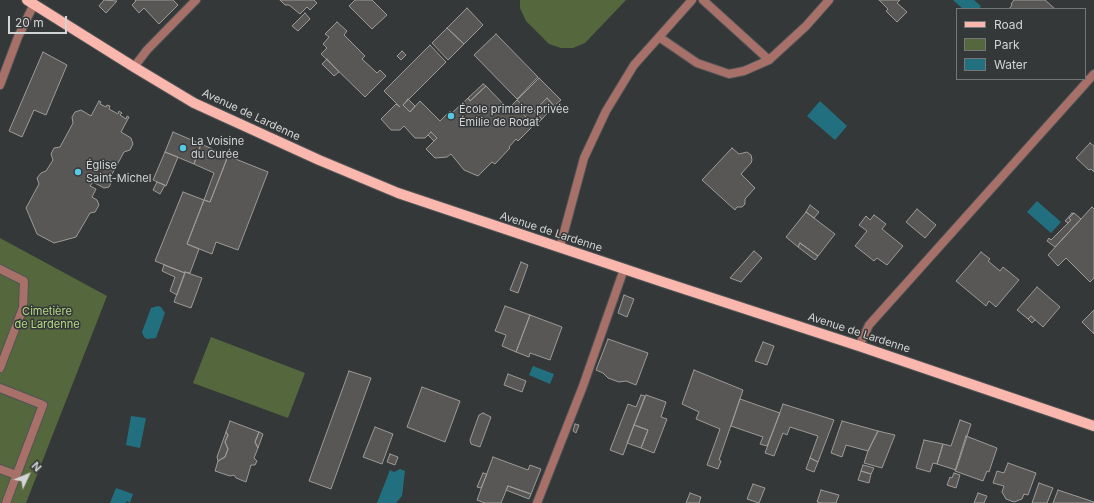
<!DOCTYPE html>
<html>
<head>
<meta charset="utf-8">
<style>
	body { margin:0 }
	#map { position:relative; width:1094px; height:503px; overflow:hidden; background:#353839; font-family:Inter,sans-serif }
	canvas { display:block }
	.legend { position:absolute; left:956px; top:8px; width:130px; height:72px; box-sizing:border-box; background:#353839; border:1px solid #747677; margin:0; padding:5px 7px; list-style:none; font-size:12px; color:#d3d4d5 }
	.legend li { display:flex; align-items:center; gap:8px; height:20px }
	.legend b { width:20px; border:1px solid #747677 }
	.north { position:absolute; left:8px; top:455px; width:40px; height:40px; -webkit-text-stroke:3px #353839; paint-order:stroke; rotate:46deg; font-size:11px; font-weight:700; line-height:16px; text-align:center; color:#d3d4d5 }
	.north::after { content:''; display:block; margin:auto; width:14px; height:18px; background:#d3d4d5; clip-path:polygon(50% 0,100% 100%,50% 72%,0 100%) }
	.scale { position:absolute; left:8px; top:16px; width:59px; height:18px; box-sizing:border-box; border:2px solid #d3d4d5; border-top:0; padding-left:5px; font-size:12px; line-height:14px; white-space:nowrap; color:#d3d4d5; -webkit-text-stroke:3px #353839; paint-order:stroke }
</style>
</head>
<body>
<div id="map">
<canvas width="1094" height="503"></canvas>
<ul class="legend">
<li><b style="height:5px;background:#fab7ae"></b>Road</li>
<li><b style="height:11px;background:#55683d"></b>Park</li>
<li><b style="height:11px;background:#22707f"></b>Water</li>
</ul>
<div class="north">N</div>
<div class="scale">20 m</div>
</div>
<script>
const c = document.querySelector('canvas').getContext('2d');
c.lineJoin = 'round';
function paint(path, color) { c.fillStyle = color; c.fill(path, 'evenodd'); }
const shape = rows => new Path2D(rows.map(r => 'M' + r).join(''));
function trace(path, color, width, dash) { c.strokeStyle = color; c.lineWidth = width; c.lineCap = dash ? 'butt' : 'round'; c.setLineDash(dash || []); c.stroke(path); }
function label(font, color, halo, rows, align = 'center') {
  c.font = font + ' Inter,sans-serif'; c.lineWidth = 3; c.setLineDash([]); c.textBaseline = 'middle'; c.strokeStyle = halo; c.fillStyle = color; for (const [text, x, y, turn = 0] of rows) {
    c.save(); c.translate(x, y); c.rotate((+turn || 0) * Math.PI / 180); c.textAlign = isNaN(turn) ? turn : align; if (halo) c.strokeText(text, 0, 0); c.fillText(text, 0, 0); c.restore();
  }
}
const green = shape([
	[520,0,626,0,585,43,573,48,561,48,549,44,526,21,520,8],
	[0,238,107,296,26,503,0,503],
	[211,337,305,373,288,418,193,383]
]);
const water = shape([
	[953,0,974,0,981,6,979,9,963,9],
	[820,101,847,126,835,140,807,116],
	[1037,201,1061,222,1051,233,1027,212],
	[158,306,161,307,165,313,156,338,147,339,144,337,142,332,151,308],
	[533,366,554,374,550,384,529,375],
	[131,416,146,418,140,448,126,445],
	[400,469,405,471,402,496,396,503,377,503,390,470,394,472],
	[116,488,133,494,130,503,127,501,126,503,110,503]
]);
const building = shape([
	[104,0,117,1,106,13,99,6,104,0],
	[135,0,173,0,178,5,159,24,144,8,139,13,132,5,136,1,135,0],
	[280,0,314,0,317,3,310,10,307,7,300,14,289,5,285,5,280,0],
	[355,0,372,0,387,15,372,29,349,6,355,0],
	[879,0,900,0,897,3,907,12,897,22,886,11,888,9,879,0],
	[1014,0,1045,0,1055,9,1009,9,1012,5,1011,4,1014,0],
	[467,8,483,25,464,44,447,28,467,8],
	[305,13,310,19,298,31,292,26,305,13],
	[337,22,347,31,344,35,365,56,362,59,377,73,380,70,386,76,365,97,321,54,327,48,323,44,329,37,325,34,337,22],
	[447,28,464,44,448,60,432,43,447,28],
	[496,34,538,77,517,99,474,55,496,34],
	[430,45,446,62,403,105,410,112,420,101,440,121,450,111,452,113,468,98,470,101,486,86,508,109,517,100,523,106,519,110,534,125,518,141,516,139,509,147,510,148,495,164,492,162,478,176,464,170,451,154,447,157,435,158,426,149,437,138,431,132,425,138,415,138,404,126,400,130,391,130,381,119,396,104,400,107,384,91,430,45],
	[402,51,406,55,401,60,397,56,402,51],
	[43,52,67,65,46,115,34,110,22,137,9,131,43,52],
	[327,59,339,72,334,76,322,64,327,59],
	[539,78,561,100,554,106,547,98,534,111,542,119,535,126,519,110,523,106,517,100,539,78],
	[483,84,486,86,470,101,468,98,483,84],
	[547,98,554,106,542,119,534,111,547,98],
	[408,99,415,106,410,112,403,105,408,99],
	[99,101,101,102,100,104,106,107,107,105,110,106,109,109,118,114,119,111,122,113,120,115,126,119,127,116,129,117,121,132,131,138,133,144,130,150,124,152,111,176,112,181,109,187,104,188,93,182,90,186,96,189,92,197,97,200,99,205,95,212,90,213,76,237,54,243,37,234,26,208,39,184,37,178,41,173,46,171,53,160,51,154,54,148,60,147,73,123,72,117,75,112,81,110,91,116,99,101],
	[173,132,201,144,194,164,165,152,173,132],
	[431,132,437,138,434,141,428,135,431,132],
	[1090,143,1094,146,1094,172,1091,169,1089,170,1076,158,1090,143],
	[201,144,228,156,210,202,204,200,214,173,194,164,201,144],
	[732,148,739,154,747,152,751,155,752,160,751,163,741,174,755,188,745,199,745,204,742,207,737,207,735,210,702,180,732,148],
	[165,152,178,157,166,186,153,180,165,152],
	[228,156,268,172,238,250,216,242,212,254,187,244,204,200,210,202,228,156],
	[157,182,165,185,160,194,153,190,157,182],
	[183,192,204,200,187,244,199,249,190,273,185,272,185,273,155,261,183,192],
	[810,205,819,212,814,218,806,212,810,205],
	[1092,207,1094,209,1094,278,1090,282,1066,258,1058,266,1048,255,1092,207],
	[917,209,936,225,925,238,906,222,917,209],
	[806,212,835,234,818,256,800,243,798,247,786,237,806,212],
	[1072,213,1073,214,1069,218,1071,220,1068,223,1065,221,1072,213],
	[1074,213,1081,219,1055,247,1047,241,1049,238,1051,240,1071,220,1069,218,1074,213],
	[874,215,886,224,882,229,903,246,887,265,877,258,874,261,855,246,867,231,859,225,866,216,870,220,874,215],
	[800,243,818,256,815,260,798,247,800,243],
	[754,251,762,258,741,282,730,278,754,251],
	[981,252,990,259,988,261,1000,271,1003,267,1019,280,996,307,989,301,986,306,956,281,981,252],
	[521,262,528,265,518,293,510,290,521,262],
	[164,265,185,273,177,295,170,291,175,277,162,271,164,265],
	[185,272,202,278,191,308,174,302,185,272],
	[1037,287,1060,307,1043,327,1031,316,1028,319,1017,310,1037,287],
	[624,295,634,299,627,317,618,313,624,295],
	[505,306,530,315,516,352,502,346,506,335,495,331,505,306],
	[1094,310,1094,334,1082,322,1094,310],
	[530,315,562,327,550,360,530,353,529,357,516,352,530,315],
	[1031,316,1035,320,1032,323,1028,319,1031,316],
	[608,339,648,353,636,385,626,381,619,382,608,378,603,373,596,370,608,339],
	[763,342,774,346,767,365,755,361,763,342],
	[694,370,743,390,719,460,721,461,718,469,707,465,720,429,696,419,699,412,682,404,694,370],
	[349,371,371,378,331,489,309,481,349,371],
	[508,374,526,381,522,392,504,385,508,374],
	[422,387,460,401,445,442,407,427,422,387],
	[641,395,645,396,623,455,610,450,628,404,636,407,641,395],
	[646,395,666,402,661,417,667,419,654,453,641,448,648,430,634,425,646,395],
	[740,399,780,413,767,446,760,444,763,437,731,426,740,399],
	[783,404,834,420,818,462,810,458,818,436,790,427,787,435,783,433,774,456,765,453,783,404],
	[483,413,491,417,480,447,471,444,470,440,479,415,483,413],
	[960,420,971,424,956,470,937,464,943,444,951,446,960,420],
	[230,421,259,432,255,442,258,448,254,458,257,461,255,465,251,465,246,482,236,478,234,475,230,476,215,471,218,461,225,457,228,449,225,442,228,435,226,432,230,421],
	[842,421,878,431,868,451,846,445,842,457,831,453,842,421],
	[575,424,579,425,576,433,573,431,575,424],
	[634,425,648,430,641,448,627,443,634,425],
	[375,427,393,434,382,464,363,457,375,427],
	[878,431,895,435,882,468,864,463,868,451,878,431],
	[226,432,228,435,225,442,228,449,225,457,218,461,217,457,226,432],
	[259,432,263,434,258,448,255,442,259,432],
	[966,436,997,448,989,472,987,471,983,481,955,471,966,436],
	[924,440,943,444,937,464,933,463,930,472,916,468,924,440],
	[390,454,398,457,395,465,387,462,390,454],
	[493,457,528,470,530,465,541,469,531,494,508,486,501,503,485,503,477,500,493,457],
	[810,458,818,462,814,472,806,469,810,458],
	[1008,463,1036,473,1028,495,1024,494,1022,499,1014,502,1006,499,1002,492,1004,486,993,483,997,471,1004,473,1008,463],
	[863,465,874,468,871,474,861,471,863,465],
	[861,471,871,474,869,483,858,480,861,471],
	[483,473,487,474,481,488,477,487,483,473],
	[954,473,960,475,956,488,947,485,950,477,952,478,954,473],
	[1039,483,1053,488,1047,503,1032,503,1039,483],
	[753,484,765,488,759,503,747,499,753,484],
	[508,486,531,494,529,499,506,490,508,486],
	[821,490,839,495,836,503,821,503,817,502,821,490],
	[1058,490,1094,502,1094,503,1053,503,1058,490],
	[690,493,701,497,699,503,686,503,690,493],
	[978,493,987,496,984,503,974,503,978,493]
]);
const service = shape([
	[703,0,769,60],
	[659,37,697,63,729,74,744,71,769,60,806,26,829,0],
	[560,247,584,158,606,111,634,65,692,0],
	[0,269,24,281,23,308,0,368],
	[859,346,869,325,1094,74],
	[0,388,43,405,6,503],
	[0,469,16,475],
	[537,503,583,386,624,269]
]);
const minor = shape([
	[134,67,147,50,196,0],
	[0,85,18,37,34,4]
]);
const primary = shape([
	[27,0,134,67,194,103,319,160,398,193,663,282,859,346,1094,426]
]);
const markers = [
	[451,116,4,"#57c9e2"],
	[183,148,4,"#57c9e2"],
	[78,172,4,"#57c9e2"]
];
const poiNames = [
	["École primaire privée",459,110],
	["Émilie de Rodat",459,123],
	["La Voisine",191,142],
	["du Curée",191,155],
	["Église",86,166],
	["Saint-Michel",86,179]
];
const streetNames = [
	["Avenue de Lardenne",251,115,25],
	["Avenue de Lardenne",551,232,18],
	["Avenue de Lardenne",859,333,18]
];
const parkNames = [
	["Cimetière",47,312],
	["de Lardenne",47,325]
];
paint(green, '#55683d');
paint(water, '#22707f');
paint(building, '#595755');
trace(building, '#9c9b98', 1);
trace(service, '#515455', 10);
trace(minor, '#515455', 10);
trace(primary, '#515455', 12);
trace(service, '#a7716a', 8);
trace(minor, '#a7716a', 8);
trace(primary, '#fab7ae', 10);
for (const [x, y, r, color] of markers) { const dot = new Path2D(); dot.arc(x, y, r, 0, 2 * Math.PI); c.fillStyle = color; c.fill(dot); trace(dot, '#353839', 1.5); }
label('11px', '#d3d4d5', '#353839', poiNames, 'left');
label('11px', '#d3d4d5', '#353839', streetNames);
label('11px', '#b4db80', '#353839', parkNames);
</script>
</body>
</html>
